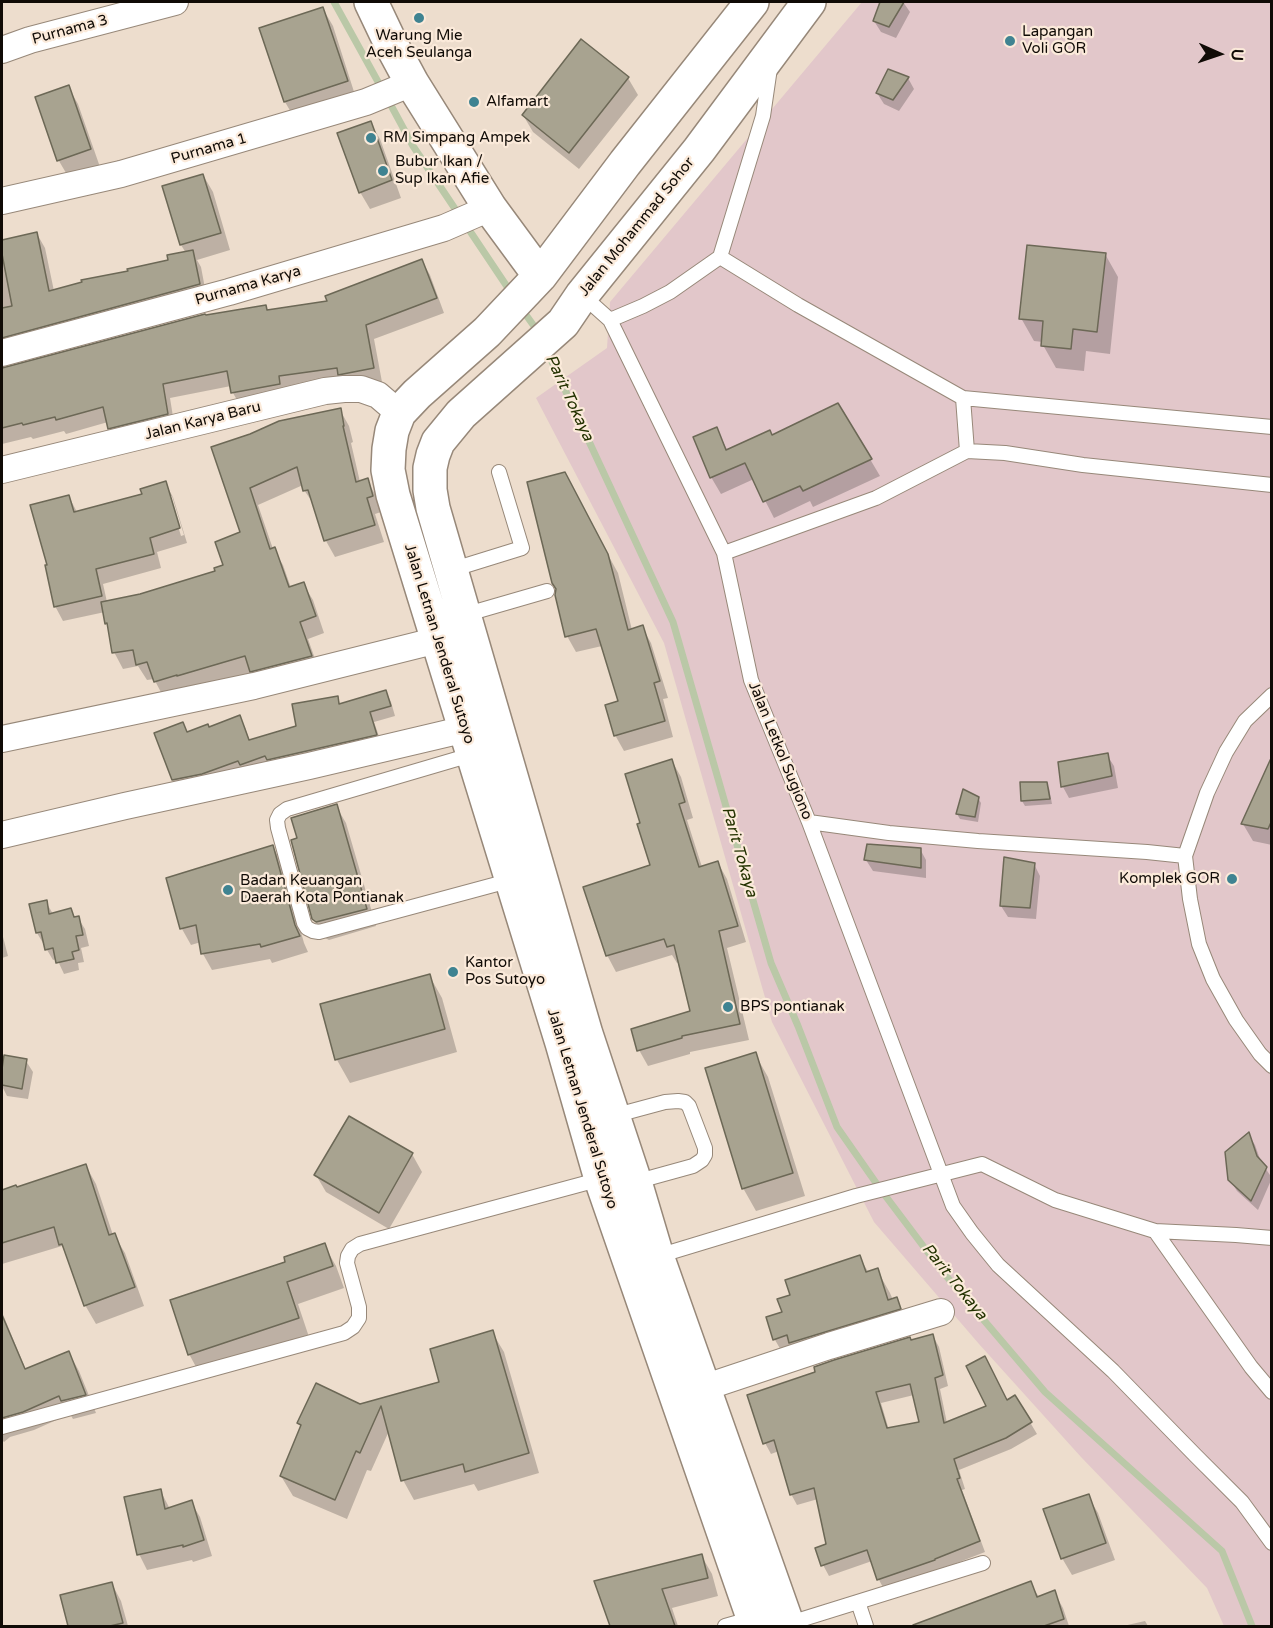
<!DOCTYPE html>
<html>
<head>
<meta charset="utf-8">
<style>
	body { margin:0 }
	#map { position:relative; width:1273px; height:1628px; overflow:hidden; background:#edddcd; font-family:"Varela Round",sans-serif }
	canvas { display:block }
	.frame { position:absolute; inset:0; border:3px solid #100b06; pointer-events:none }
	.north { position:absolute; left:1189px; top:24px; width:60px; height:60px; -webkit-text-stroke:4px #fbeada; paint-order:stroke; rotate:93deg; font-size:16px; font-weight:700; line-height:24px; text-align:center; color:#100b06 }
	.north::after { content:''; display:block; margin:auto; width:21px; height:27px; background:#100b06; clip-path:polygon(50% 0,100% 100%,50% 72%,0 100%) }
</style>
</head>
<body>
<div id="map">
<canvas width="1273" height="1628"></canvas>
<div class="frame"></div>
<div class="north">U</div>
</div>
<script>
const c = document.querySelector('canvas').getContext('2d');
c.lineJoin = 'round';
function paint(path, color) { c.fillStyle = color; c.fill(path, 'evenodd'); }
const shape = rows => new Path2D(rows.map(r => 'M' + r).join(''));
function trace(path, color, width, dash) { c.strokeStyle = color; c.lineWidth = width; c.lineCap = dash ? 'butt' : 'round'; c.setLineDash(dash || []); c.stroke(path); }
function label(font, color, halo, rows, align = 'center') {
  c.font = font + ' "Varela Round",sans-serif'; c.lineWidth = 4.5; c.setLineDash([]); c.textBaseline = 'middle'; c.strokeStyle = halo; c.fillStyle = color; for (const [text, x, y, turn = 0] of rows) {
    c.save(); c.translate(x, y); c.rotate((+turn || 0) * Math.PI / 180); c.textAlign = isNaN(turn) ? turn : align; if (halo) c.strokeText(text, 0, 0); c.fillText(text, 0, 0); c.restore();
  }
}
const green = shape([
	[862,2,1271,2,1271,1626,1224,1626,1207,1588,1081,1457,979,1344,874,1222,772,1022,664,643,536,398,607,348,610,302]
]);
const shadow = shape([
	[881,2,903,2,910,12,896,38,881,32,874,21],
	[323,9,333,26,356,98,295,119,285,102],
	[628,78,638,95,579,169,533,132,523,115],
	[908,78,914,89,899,111,884,104,877,93],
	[68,87,78,104,100,167,69,178,59,161,36,98],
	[370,122,380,139,401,198,370,209,360,192],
	[203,175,213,192,230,250,197,260,201,267,207,299,2,356,2,241,37,234,45,248,54,291,170,261,186,253,181,245,164,187],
	[1105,254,1118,277,1110,354,1086,351,1084,371,1056,368,1043,345,1043,342,1034,341,1021,318],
	[422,261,430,275,444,313,374,339,382,382,241,407,233,393,231,386,170,398,175,429,118,442,110,428,108,422,66,434,64,431,33,439,31,437,2,444,2,369,265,306,268,312,329,303],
	[838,405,880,476,813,507,810,501,774,518,754,479,721,494,711,477,716,429,728,451,772,437],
	[340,410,349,426,353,442,351,443,360,482,367,480,376,496,381,512,375,514,384,542,335,557,326,541,315,506,304,490,303,485,258,505,273,549,283,565,291,588,303,584,313,600,324,633,308,639,320,673,261,687,252,673,188,692,164,698,154,679,147,680,138,666,123,669,114,652,110,628,107,623,105,612,63,621,55,606,69,497,77,512,144,495,165,483,173,497,187,543,157,552,161,568,103,584,107,602,141,595,217,572,225,566,242,533,213,448],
	[169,496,172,496,184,535,181,536],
	[573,491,618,573,632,630,642,627,651,643,668,698,663,699,673,737,624,751,615,735,620,702,602,646,576,652,567,636],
	[386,692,391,702,395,716,374,722,382,745,179,790,173,780,156,734,182,724,188,733,209,728,239,717,245,727,250,742,297,727,337,697,341,705],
	[1107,755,1114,766,1118,788,1069,798,1063,787],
	[1272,759,1272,845,1253,841,1243,824],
	[672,761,681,777,693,818,687,820,702,867,718,863,727,879,746,942,727,948,749,1040,690,1052,690,1054,648,1066,639,1050,692,1012,679,962,677,963,672,955,616,972,607,955,652,866,641,824],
	[1046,783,1049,788,1052,804,1025,806,1022,801],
	[978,798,981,803,978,822,960,819,957,814],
	[336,806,346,823,376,926,329,940,325,938,315,921,299,839],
	[273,847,282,863,304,943,308,952,272,963,270,959,212,970,203,954,201,942,191,945,182,929,168,879],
	[920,849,926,860,926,878,873,871,866,860],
	[1034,864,1040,876,1036,919,1008,917,1001,906],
	[46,902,53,914,71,910,76,919,78,918,85,929,89,946,81,948,84,962,78,963,79,970,64,974,57,959,53,960,37,933],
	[2,933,8,956,2,958],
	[429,975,442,998,457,1052,350,1083,337,1060,322,1005],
	[755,1054,768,1077,805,1196,756,1211,743,1188],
	[5,1057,26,1061,33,1072,28,1099,7,1096,2,1086],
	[350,1118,412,1154,422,1172,389,1229,326,1192,316,1175],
	[1248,1134,1255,1145,1261,1162,1272,1178,1258,1210,1237,1191,1230,1180],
	[86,1166,96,1184,113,1235,114,1235,125,1253,144,1306,96,1324,85,1305,67,1255,62,1246,2,1264,2,1191,15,1187,16,1188],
	[324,1245,336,1266,344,1288,298,1304,310,1340,201,1376,189,1354,287,1263],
	[859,1257,869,1273,877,1270,890,1293,893,1300,896,1299,909,1322,788,1362,775,1340,767,1318,783,1313,792,1296],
	[2,1312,26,1370,69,1353,79,1371,96,1413,73,1419,70,1414,34,1430,10,1437,4,1442,2,1440],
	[492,1332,504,1352,539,1473,478,1491,474,1484,414,1500,403,1480,389,1431,371,1471,367,1470,347,1519,293,1496,281,1476,301,1427,299,1423,441,1383],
	[933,1336,939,1347,948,1386,940,1389,947,1423,1007,1401,1015,1397,1037,1434,1011,1449,959,1470,965,1489,962,1490,985,1552,885,1591,879,1580,872,1561,829,1576,823,1565,828,1545,818,1499,797,1505,791,1494,779,1451,771,1454,765,1443,911,1341],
	[914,1395,920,1423,889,1430,881,1403],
	[160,1490,170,1509,191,1502,200,1517,212,1556,193,1562,192,1560,147,1570,139,1554],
	[1088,1496,1098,1513,1115,1560,1072,1575,1062,1558],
	[701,1555,712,1574,718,1596,672,1608,678,1626,605,1626,611,1625],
	[1030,1583,1039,1597,1054,1592,1063,1608,1069,1626,912,1626],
	[112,1584,121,1601,128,1626,69,1626,62,1596],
	[1145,1621,1148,1626,1123,1626]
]);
const stream = shape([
	[334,2,382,89],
	[387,98,413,146,512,294],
	[521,308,539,333],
	[546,349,673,622,771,963,798,1026,837,1127,881,1190,942,1271,1045,1392,1222,1551,1252,1626]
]);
const building = shape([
	[880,2,904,2,889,27,873,21,880,2],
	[323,7,348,81,284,102,259,28,323,7],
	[581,39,629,77,569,153,522,115,581,39],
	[888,69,909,77,893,100,876,93,888,69],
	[69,85,91,149,57,161,35,97,69,85],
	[371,121,392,180,359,193,337,133,371,121],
	[203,174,221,233,180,245,162,186,203,174],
	[37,232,49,291,82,282,81,280,128,271,127,269,168,260,167,255,193,250,200,284,2,338,2,308,12,306,2,254,2,240,37,232],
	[1027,245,1106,253,1097,332,1073,329,1071,349,1041,346,1043,321,1019,319,1027,245],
	[422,259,437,298,366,325,374,368,338,375,337,368,279,376,280,384,231,393,227,371,163,384,168,414,108,429,103,407,56,420,55,417,23,425,22,423,2,428,2,368,205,314,206,315,266,305,267,310,327,301,325,296,422,259],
	[838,403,872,459,803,491,800,486,763,502,745,463,710,478,693,437,717,427,726,450,770,430,772,435,838,403],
	[341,408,344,426,343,426,356,482,368,478,373,496,367,498,375,525,324,541,308,490,303,491,297,467,250,488,270,549,275,547,289,587,304,582,316,616,300,622,312,656,250,672,245,656,177,676,177,675,154,682,147,662,136,665,133,650,112,653,107,623,105,624,101,602,140,594,215,571,214,568,223,565,215,542,240,532,211,447,250,434,279,421,341,408],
	[565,472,608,554,628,630,643,625,660,681,654,683,665,721,614,736,605,705,618,701,596,629,565,637,555,595,556,589,552,583,527,482,565,472],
	[166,481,180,528,150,538,154,554,96,569,102,596,54,607,45,565,47,565,30,505,69,495,74,512,142,494,140,489,166,481],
	[386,690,391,706,370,712,377,735,267,760,265,756,240,765,238,761,202,774,172,780,154,733,183,722,187,732,208,724,209,727,240,715,249,740,296,726,292,704,338,696,339,704,386,690],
	[1108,753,1112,776,1061,787,1058,762,1108,753],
	[1272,756,1272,820,1268,829,1241,824,1272,756],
	[672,759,685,802,679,804,699,867,718,861,738,926,719,931,740,1024,682,1036,682,1038,637,1051,631,1029,690,1011,674,945,667,947,664,939,606,956,583,887,650,865,637,824,640,823,625,774,672,759],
	[1020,782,1047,782,1050,799,1021,801,1020,782],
	[963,789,979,797,975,817,956,814,963,789],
	[337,804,367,909,316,922,312,919,291,840,297,838,291,818,337,804],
	[867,844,921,848,921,868,864,860,867,844],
	[273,845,295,925,300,936,261,947,260,944,201,954,196,925,180,929,166,878,273,845],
	[1004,857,1035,863,1030,908,1000,906,1004,857],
	[47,900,49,914,71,908,74,917,79,916,83,935,76,936,79,950,72,952,74,959,56,963,53,948,45,950,41,932,36,933,29,904,47,900],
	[430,974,445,1029,335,1060,320,1004,430,974],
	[756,1052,793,1173,742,1189,705,1068,756,1052],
	[4,1055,27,1059,22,1089,2,1085,2,1069,4,1055],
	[349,1116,413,1153,379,1213,314,1175,349,1116],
	[1249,1132,1257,1156,1267,1167,1251,1201,1228,1180,1225,1152,1249,1132],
	[86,1164,109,1235,115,1233,135,1287,84,1306,62,1244,59,1245,54,1227,2,1243,2,1190,16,1185,17,1187,86,1164],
	[325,1243,333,1266,287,1282,299,1318,188,1355,170,1300,285,1262,284,1257,325,1243],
	[860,1255,866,1272,878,1268,888,1300,897,1297,901,1309,789,1343,787,1335,773,1340,766,1317,782,1312,777,1299,790,1295,785,1280,860,1255],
	[2,1315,25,1369,69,1351,86,1395,61,1401,59,1396,23,1412,2,1418,2,1315],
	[493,1330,529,1453,465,1472,463,1464,401,1481,381,1406,360,1453,356,1451,335,1500,280,1476,301,1425,297,1423,316,1383,360,1404,439,1382,430,1349,493,1330],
	[933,1334,943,1375,935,1378,944,1423,986,1406,966,1366,985,1356,1007,1400,1015,1395,1032,1422,1006,1438,954,1459,960,1478,957,1479,980,1541,935,1559,935,1560,877,1580,867,1550,821,1566,815,1548,826,1544,814,1488,790,1495,774,1440,763,1444,747,1395,815,1372,814,1367,834,1360,910,1337,911,1340,933,1334],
	[910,1384,919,1422,887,1428,876,1392,910,1384],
	[161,1489,165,1509,192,1500,204,1540,183,1547,183,1545,137,1555,124,1497,161,1489],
	[1089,1494,1106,1543,1061,1559,1043,1509,1089,1494],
	[702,1554,708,1578,662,1589,675,1626,610,1626,594,1581,702,1554],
	[1031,1581,1037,1597,1055,1590,1064,1619,1044,1626,913,1626,913,1625,1031,1581],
	[112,1582,123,1623,110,1626,68,1626,60,1595,112,1582]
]);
const lane = shape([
	[770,68,763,116,720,257,798,305,963,398,1272,427],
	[582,295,610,320,724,553,751,680,809,822,953,1206,972,1233,998,1265,1113,1371,1195,1455,1242,1502,1272,1543],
	[610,320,643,306,670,292,720,257],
	[963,398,967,451],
	[724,553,876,498,967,451,1005,453,1083,465,1272,485],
	[451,570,522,548,499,472],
	[464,615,547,591],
	[1272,695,1245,721,1226,752,1207,793,1185,856,1190,899,1199,944,1213,979,1236,1020,1260,1054,1272,1066],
	[474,754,287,809,280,814,277,820,278,828,304,923,307,928,313,931,319,932,512,880],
	[809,822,889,833,978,841,1147,852,1185,856],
	[613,1116,665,1102,678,1101,685,1102,689,1106,705,1148,705,1155,702,1160,693,1166,635,1182],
	[1155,1231,1251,1367,1272,1392],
	[658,1256,856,1196,982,1164,1055,1200,1155,1231,1236,1235,1272,1238],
	[2,1427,344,1333,353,1327,359,1318,359,1307,347,1263,348,1256,352,1249,360,1244,601,1179],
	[858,1602,866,1626],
	[787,1624,983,1563],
	[725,1626,753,1618]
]);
const street = shape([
	[2,50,30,40,175,2],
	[2,201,121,174,366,102,412,83],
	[2,353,229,292,444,228,490,208],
	[2,470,325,391,344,389,361,389,378,395,399,413],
	[2,739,254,686,438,640],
	[2,835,125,806,309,766,466,729],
	[703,1388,829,1346,941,1312]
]);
const secondary = shape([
	[371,2,391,44,412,83,490,208,540,276],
	[752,2,625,163,540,276,487,332,417,394,399,413,392,431,389,449,388,470,393,495,562,1043,601,1179,756,1626],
	[788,1626,657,1256,635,1182,586,1034,433,508,430,490,430,468,433,455,438,442,461,414,563,323,582,295,699,150,809,2]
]);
const markers = [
	[419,18,6,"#3f8391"],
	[1010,41,6,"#3f8391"],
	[474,102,6,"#3f8391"],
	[371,138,6,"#3f8391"],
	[383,171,6,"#3f8391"],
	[1232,879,6,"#3f8391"],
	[228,890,6,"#3f8391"],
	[453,972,6,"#3f8391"],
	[728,1007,6,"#3f8391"]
];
const streetNames = [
	["Purnama 3",70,30,-15],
	["Purnama 1",209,149,-16],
	["Jalan Mohammad Sohor",637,227,-51],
	["Purnama Karya",248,286,-16],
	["Jalan Karya Baru",203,421,-14],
	["Jalan Letnan Jenderal Sutoyo",439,644,73],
	["Jalan Letkol Sugiono",780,751,68],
	["Jalan Letnan Jenderal Sutoyo",582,1109,73]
];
const poiNames = [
	["Lapangan",1022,32],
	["Voli GOR",1022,49],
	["Warung Mie",419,36,"center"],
	["Aceh Seulanga",419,53,"center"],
	["Alfamart",486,102],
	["RM Simpang Ampek",383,138],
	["Bubur Ikan /",395,162],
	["Sup Ikan Afie",395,179],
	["Komplek GOR",1220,879,"right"],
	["Badan Keuangan",240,881],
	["Daerah Kota Pontianak",240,898],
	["Kantor",465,963],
	["Pos Sutoyo",465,980],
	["BPS pontianak",740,1007]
];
const waterNames = [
	["Parit Tokaya",569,398,65],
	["Parit Tokaya",739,852,74],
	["Parit Tokaya",954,1282,51]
];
paint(green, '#e2c7ca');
paint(shadow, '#0003');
trace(stream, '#bac8a7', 7);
paint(building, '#a8a390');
trace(building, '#6c6856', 1.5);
trace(lane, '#978879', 16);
trace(street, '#978879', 28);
trace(secondary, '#978879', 36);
trace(lane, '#fff', 14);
trace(street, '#fff', 26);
trace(secondary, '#fff', 33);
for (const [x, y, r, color] of markers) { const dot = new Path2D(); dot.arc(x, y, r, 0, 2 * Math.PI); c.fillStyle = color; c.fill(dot); trace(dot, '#fbeada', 2); }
label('15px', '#100b06', '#fbeada', streetNames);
label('15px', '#100b06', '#fbeada', poiNames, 'left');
label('italic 16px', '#233200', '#fbeada', waterNames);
</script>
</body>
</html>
